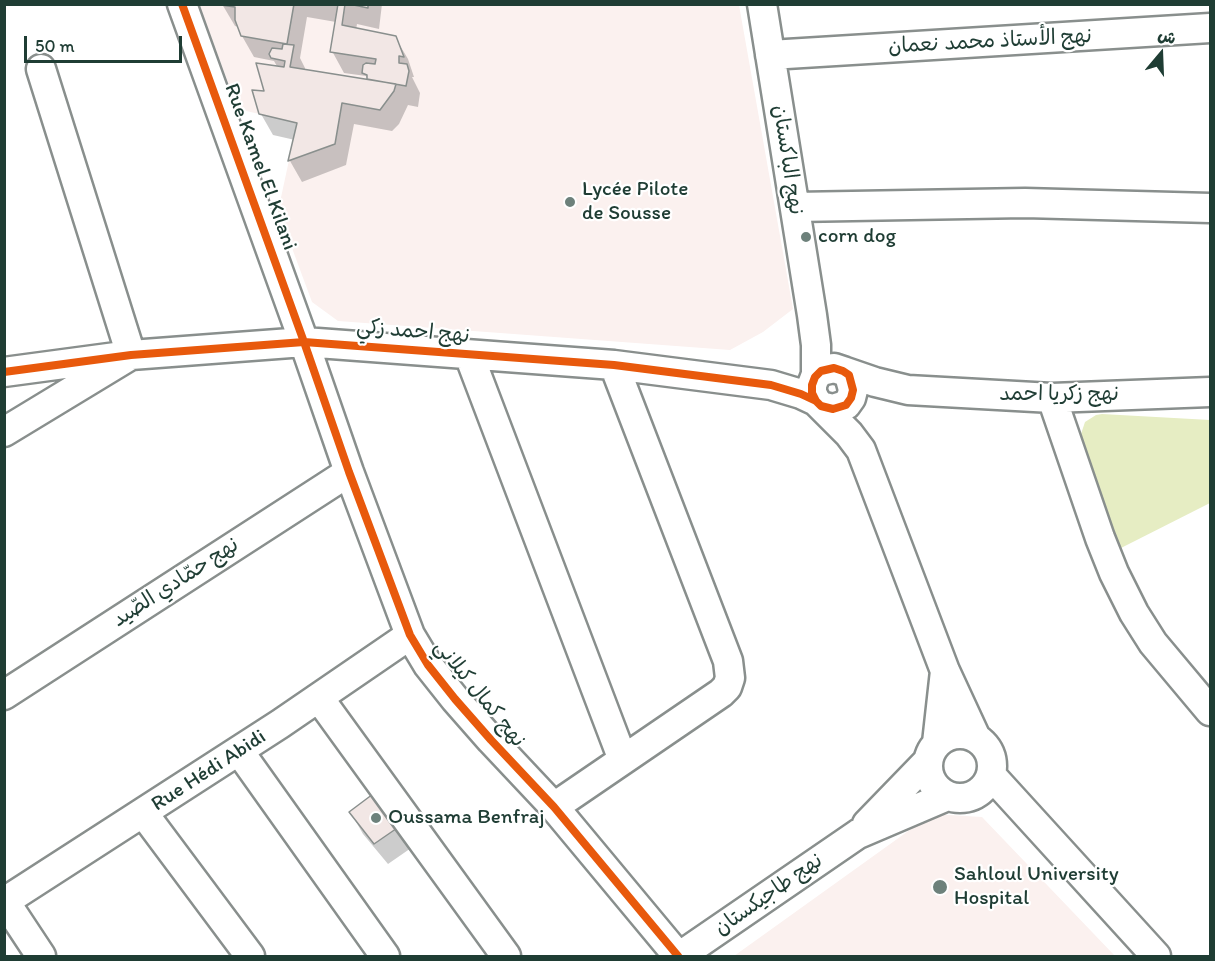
<!DOCTYPE html>
<html>
<head>
<meta charset="utf-8">
<style>
	body { margin:0 }
	#map { position:relative; width:1215px; height:961px; overflow:hidden; background:#fff; font-family:Itim,"Playpen Sans Arabic",sans-serif }
	canvas { display:block }
	.frame { position:absolute; inset:0; border:6px solid #1f3d34; pointer-events:none }
	.north { position:absolute; left:1131px; top:24px; width:60px; height:60px; -webkit-text-stroke:4px #fff; paint-order:stroke; rotate:19deg; font-size:16px; font-weight:700; line-height:24px; text-align:center; color:#1f3d34 }
	.north::after { content:''; display:block; margin:auto; width:21px; height:27px; background:#1f3d34; clip-path:polygon(50% 0,100% 100%,50% 72%,0 100%) }
	.scale { position:absolute; left:24px; top:36px; width:158px; height:27px; box-sizing:border-box; border:3px solid #1f3d34; border-top:0; padding-left:8px; font-size:18px; line-height:21px; white-space:nowrap; color:#1f3d34; -webkit-text-stroke:4px #fff; paint-order:stroke }
</style>
</head>
<body>
<div id="map">
<canvas width="1215" height="961"></canvas>
<div class="frame"></div>
<div class="north">ش</div>
<div class="scale">50 m</div>
</div>
<script>
const c = document.querySelector('canvas').getContext('2d');
c.lineJoin = 'round';
function paint(path, color) { c.fillStyle = color; c.fill(path, 'evenodd'); }
const shape = rows => new Path2D(rows.map(r => 'M' + r).join(''));
function trace(path, color, width, dash) { c.strokeStyle = color; c.lineWidth = width; c.lineCap = dash ? 'butt' : 'round'; c.setLineDash(dash || []); c.stroke(path); }
function label(font, color, halo, rows, align = 'center') {
  c.font = font + ' Itim,"Playpen Sans Arabic",sans-serif'; c.lineWidth = 4.5; c.setLineDash([]); c.textBaseline = 'middle'; c.strokeStyle = halo; c.fillStyle = color; for (const [text, x, y, turn = 0] of rows) {
    c.save(); c.translate(x, y); c.rotate((+turn || 0) * Math.PI / 180); c.textAlign = isNaN(turn) ? turn : align; if (halo) c.strokeText(text, 0, 0); c.fillText(text, 0, 0); c.restore();
  }
}
const built = shape([
	[199,5,739,5,793,309,763,332,730,350,338,321,312,302,286,232,277,216,297,123,238,109],
	[932,814,982,817,1115,956,734,956]
]);
const green = shape([
	[1102,414,1210,420,1210,503,1121,548,1079,440,1085,422,1096,415]
]);
const shadow = shape([
	[222,4,382,4,379,29,357,24,356,30,395,37,408,59,414,77,412,77,420,93,418,107,408,105,399,124,392,131,354,124,346,165,302,182,290,161,295,140,273,135,261,114,266,93,278,68,274,61,254,57,242,36,239,27,235,26],
	[307,17,336,22,332,51,344,73,366,76,369,82,305,71,305,68,300,58],
	[377,793,414,846,388,864,363,834,351,813]
]);
const building = shape([
	[294,4,287,44,241,36,235,20,235,7,221,5,294,4],
	[338,4,345,4,342,25,396,36,404,57,399,56,399,63,407,64,409,71,406,86,367,79,367,75,362,73,363,65,366,63,375,64,376,59,330,52,338,4],
	[349,4,368,4,368,8,349,4],
	[283,44,294,45,290,67,396,84,394,91,380,110,342,103,335,144,288,161,297,123,259,114,252,90,264,91,256,63,284,67,285,61,271,58,269,54,272,48,282,49,283,44],
	[377,791,403,824,374,844,349,812,377,791]
]);
const minor = shape([
	[182,4,304,342,349,472,410,635,428,665,455,699,491,740,554,807,678,956],
	[762,4,812,315,816,345,816,375],
	[770,55,1210,28],
	[795,207,1025,203,1210,208],
	[469,355,623,760],
	[843,371,875,382,908,390,1052,398,1210,392],
	[4,372,131,355,304,342,614,365,771,385,801,394,816,401,821,406,833,409,846,405,851,398,853,390,849,375,843,371,834,368,821,371,815,377,812,385,812,393,816,401],
	[1052,398,1100,538,1114,573,1134,613,1153,643,1210,711],
	[821,406,849,434,861,450,945,671,976,738],
	[4,432,131,355,41,69],
	[4,695,349,472],
	[319,698,506,956],
	'928 766a32 32 0 1 1 64 0a32 32 0 1 1-64 0Z',
	[937,743,945,671],
	[239,751,385,956],
	[991,775,1156,956],
	[554,807,721,693,727,687,730,678,728,661,614,365],
	[144,814,250,956],
	[867,824,928,761],
	[4,900,41,956],
	[4,902,280,724,410,635],
	[680,956,858,834,947,796]
]);
const cycleway = shape([
	[182,4,304,342,349,472,410,635,428,665,455,699,491,740,554,807,678,956],
	[4,372,131,355,304,342,614,365,771,385,801,394,816,401,821,406,833,409,846,405,851,398,853,390,849,375,843,371,834,368,821,371,815,377,812,385,812,393,816,401]
]);
const markers = [
	[570,202,6,"#6d817b"],
	[806,237,6,"#6d817b"],
	[376,818,6,"#6d817b"],
	[940,887,8,"#6d817b"]
];
const streetNames = [
	["نهج الأستاذ محمد نعمان",990,42,-3],
	["نهج الباكستان",787,160,81],
	["Rue Kamel El Kilani",260,167,70],
	["نهج احمد زكي",413,332,5],
	["نهج زكريا احمد",1059,395],
	["نهج حمّادي الصّيد",176,583,-33],
	["نهج كمال كيلاني",479,694,51],
	["Rue Hédi Abidi",209,771,-33],
	["نهج طاجيكستان",769,895,-35]
];
const poiNames = [
	["Lycée Pilote",582,190],
	["de Sousse",582,214],
	["corn dog",818,237],
	["Oussama Benfraj",388,818],
	["Sahloul University",954,875],
	["Hospital",954,899]
];
paint(built, '#fbf1ef');
paint(green, '#e6edc3');
paint(shadow, '#0003');
paint(building, '#f2e7e5');
trace(building, '#898f8d', 1.5);
trace(minor, '#898f8d', 33);
trace(minor, '#fff', 28);
trace(cycleway, '#e8590c', 8);
for (const [x, y, r, color] of markers) { const dot = new Path2D(); dot.arc(x, y, r, 0, 2 * Math.PI); c.fillStyle = color; c.fill(dot); trace(dot, '#fff', 2); }
label('21px', '#1f3d34', '#fff', streetNames);
label('21px', '#1f3d34', '#fff', poiNames, 'left');
</script>
</body>
</html>
